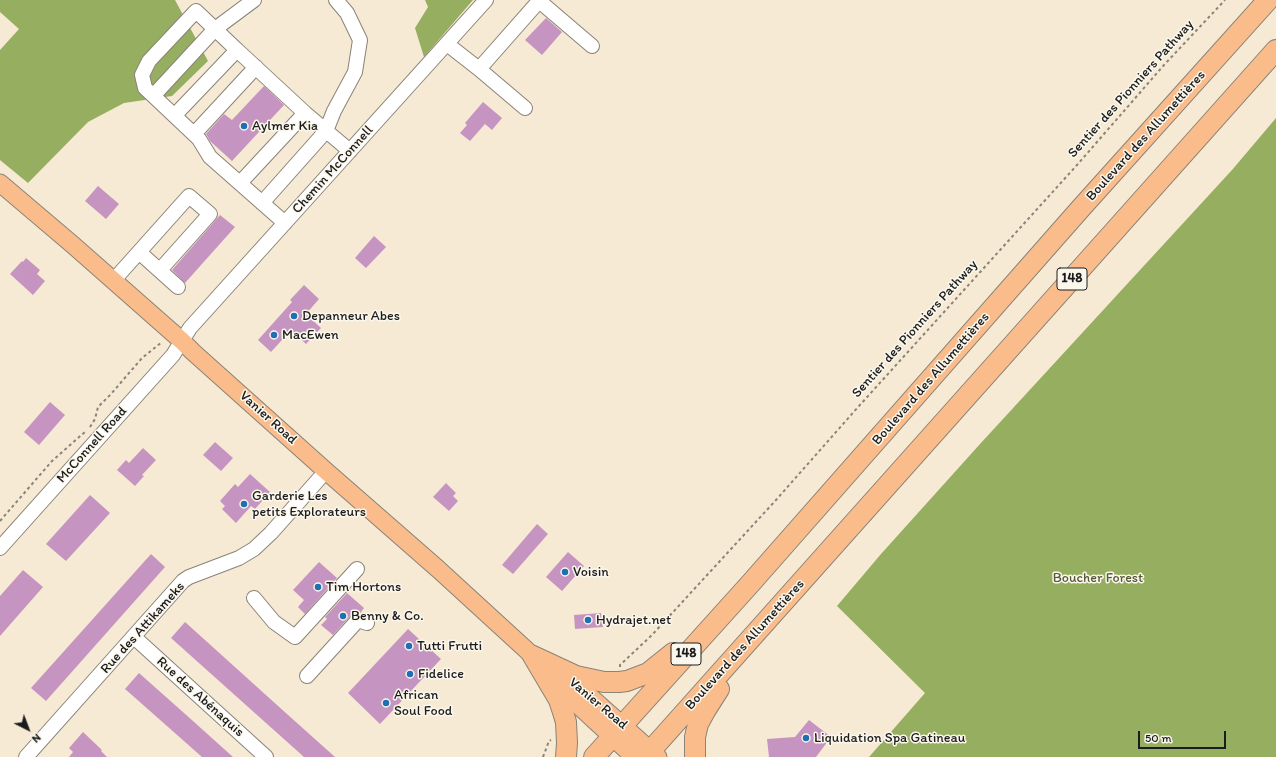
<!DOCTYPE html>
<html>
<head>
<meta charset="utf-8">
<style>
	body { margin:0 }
	#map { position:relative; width:1276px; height:757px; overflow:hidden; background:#f6ead4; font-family:Itim,sans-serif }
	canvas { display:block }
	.north { position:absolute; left:8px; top:709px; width:40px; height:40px; -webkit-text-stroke:3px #fbf7ec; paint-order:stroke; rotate:138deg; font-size:11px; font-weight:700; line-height:16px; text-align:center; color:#1c1c1c }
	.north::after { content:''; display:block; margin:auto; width:14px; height:18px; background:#1c1c1c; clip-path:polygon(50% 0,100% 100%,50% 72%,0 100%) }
	.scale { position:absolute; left:1138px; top:731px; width:88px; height:18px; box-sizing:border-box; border:2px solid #1c1c1c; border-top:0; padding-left:5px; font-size:12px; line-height:14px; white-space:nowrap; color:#1c1c1c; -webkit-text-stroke:3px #fbf7ec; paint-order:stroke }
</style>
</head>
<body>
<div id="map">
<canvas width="1276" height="757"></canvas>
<div class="north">N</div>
<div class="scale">50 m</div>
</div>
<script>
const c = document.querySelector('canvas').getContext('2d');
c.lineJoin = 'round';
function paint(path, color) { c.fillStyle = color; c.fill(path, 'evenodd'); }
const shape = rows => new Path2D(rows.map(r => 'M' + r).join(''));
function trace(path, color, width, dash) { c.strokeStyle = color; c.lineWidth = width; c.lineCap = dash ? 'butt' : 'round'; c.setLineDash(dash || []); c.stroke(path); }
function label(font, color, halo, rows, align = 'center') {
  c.font = font + ' Itim,sans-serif'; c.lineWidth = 3; c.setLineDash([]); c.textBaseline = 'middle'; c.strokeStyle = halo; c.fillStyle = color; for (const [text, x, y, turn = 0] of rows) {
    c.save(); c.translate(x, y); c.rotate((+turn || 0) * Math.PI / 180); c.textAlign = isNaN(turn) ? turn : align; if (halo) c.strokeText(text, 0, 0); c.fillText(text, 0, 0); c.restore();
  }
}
const forest = shape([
	[0,0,175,0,208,61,172,96,124,103,88,122,28,183,0,160,0,50,19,29,0,12],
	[425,0,473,0,424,57,415,28,428,7],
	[1276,118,1276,757,869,757,925,693,837,606,881,554,980,444,1232,170]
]);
const building = shape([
	[546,18,562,32,542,55,525,40],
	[264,86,284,105,232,161,210,141,206,134,224,114,232,120],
	[483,102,502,118,492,130,485,124,470,141,460,133,467,125,465,123],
	[98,186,119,204,106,219,85,201],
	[220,215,235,227,185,283,172,270],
	[374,236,386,247,366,268,355,258],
	[26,258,40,270,37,274,45,281,33,295,10,274,22,261,23,262],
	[304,285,319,299,306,314,321,328,306,344,291,330,271,352,258,340,292,302,290,300],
	[50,402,65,415,39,445,24,432],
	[215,442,233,458,221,471,203,455],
	[143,448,156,460,142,475,144,476,135,486,117,470,126,460,129,463],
	[250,474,270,492,255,509,251,506,236,523,222,509,225,506,220,501,235,484,238,487],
	[446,483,456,493,453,496,458,501,449,511,433,497],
	[90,495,110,513,66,561,46,544],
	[537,524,548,534,513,574,502,565],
	[568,552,584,566,562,591,546,577],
	[151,554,165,567,46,701,31,688],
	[319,562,337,578,305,614,298,607,304,600,293,590],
	[23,570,43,587,0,636,0,596],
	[347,593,364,608,361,612,355,612,352,614,333,635,321,625,327,619,325,617],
	[601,613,603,627,575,629,574,615],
	[185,622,287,714,335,757,304,757,171,638],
	[408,629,441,659,380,724,348,693],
	[139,673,193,721,233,757,202,757,133,696,125,689],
	[809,720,831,737,816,757,769,757,767,739,795,737],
	[83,732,102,750,101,751,107,757,69,757,73,752,69,748]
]);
const path = shape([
	[90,427,95,419,98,407,111,394,142,358,162,342],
	[0,521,52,461,86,431],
	[620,667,620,665,652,635,776,500,859,406,1077,165,1164,65,1225,0],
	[543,757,549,741,551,740]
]);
const minor = shape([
	[538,0,592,46],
	[447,44,479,69],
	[237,50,305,113],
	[154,95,215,29,254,0],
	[525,108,479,69,539,1],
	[175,115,237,50,196,11,149,61,142,75,145,88,199,139,210,157,285,223],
	[194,134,256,67],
	[240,183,305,113,350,151],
	[262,203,326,131,334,111,355,72,360,40,347,13,336,0],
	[139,252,178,287],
	[113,281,189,196,210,214,160,270],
	[0,548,173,355,190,328,486,0],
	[254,598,274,622,295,637,357,569],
	[134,637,266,757],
	[307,676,358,620,367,623],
	[26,757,183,581,189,577,239,558,254,549,271,533,326,471]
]);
const major = shape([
	[0,183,73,245,182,341,193,352,326,471,438,569,533,656,565,693,634,757],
	[562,674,575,683,658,757]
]);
const highway = shape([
	[533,656,576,676,604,682,619,682,627,681,648,673,673,653],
	[533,656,559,700,563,712,566,722,567,743,566,757],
	[594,757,750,584,1081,208,1268,0],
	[645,757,1276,50],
	[695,757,695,737,698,724,705,711,719,689]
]);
const markers = [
	[244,126,4,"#1f6fb2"],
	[294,316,4,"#1f6fb2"],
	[274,335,4,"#1f6fb2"],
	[244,504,4,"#1f6fb2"],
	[565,572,4,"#1f6fb2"],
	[318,587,4,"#1f6fb2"],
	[343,616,4,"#1f6fb2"],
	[588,620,4,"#1f6fb2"],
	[409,646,4,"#1f6fb2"],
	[410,674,4,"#1f6fb2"],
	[386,703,4,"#1f6fb2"],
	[806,738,4,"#1f6fb2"]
];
const shields = [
	[1072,279,30],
	[686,654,30]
];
const shieldNames = [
	["148",1072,279],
	["148",686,654]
];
const streetNames = [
	["Sentier des Pionniers Pathway",1131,89,-48],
	["Boulevard des Allumettières",1146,136,-48],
	["Chemin McConnell",333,170,-48],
	["Sentier des Pionniers Pathway",915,329,-48],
	["Boulevard des Allumettières",931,379,-49],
	["Vanier Road",268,418,42],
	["McConnell Road",92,445,-48],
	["Rue des Attikameks",143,628,-48],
	["Boulevard des Allumettières",745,645,-48],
	["Rue des Abénaquis",200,697,42],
	["Vanier Road",598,704,40]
];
const poiNames = [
	["Aylmer Kia",252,126],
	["Depanneur Abes",302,316],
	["MacEwen",282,335],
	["Garderie Les",252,496],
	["petits Explorateurs",252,512],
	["Voisin",573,572],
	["Tim Hortons",326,587],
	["Benny & Co.",351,616],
	["Hydrajet.net",596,620],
	["Tutti Frutti",417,646],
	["Fidelice",418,674],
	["African",394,695],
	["Soul Food",394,711],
	["Liquidation Spa Gatineau",814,738]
];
const parkNames = [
	["Boucher Forest",1098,578]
];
paint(forest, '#96ae60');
paint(building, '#c694c0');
trace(minor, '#898378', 16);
trace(major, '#898378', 19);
trace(highway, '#898378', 22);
trace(path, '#898378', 2, [3, 3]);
trace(minor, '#fff', 14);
trace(major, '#fabc8b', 17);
trace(highway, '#fabc8b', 20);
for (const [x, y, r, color] of markers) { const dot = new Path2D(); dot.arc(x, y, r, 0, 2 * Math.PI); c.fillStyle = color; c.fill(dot); trace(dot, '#fbf7ec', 1.5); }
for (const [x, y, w] of shields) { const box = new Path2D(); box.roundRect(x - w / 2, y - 11, w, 22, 3); c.fillStyle = '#fbf7ec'; c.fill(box); trace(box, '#1c1c1c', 1); }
label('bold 13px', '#1c1c1c', null, shieldNames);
label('14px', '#1c1c1c', '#fbf7ec', streetNames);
label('14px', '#1c1c1c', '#fbf7ec', poiNames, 'left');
label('14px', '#545938', '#fbf7ec', parkNames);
</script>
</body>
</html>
